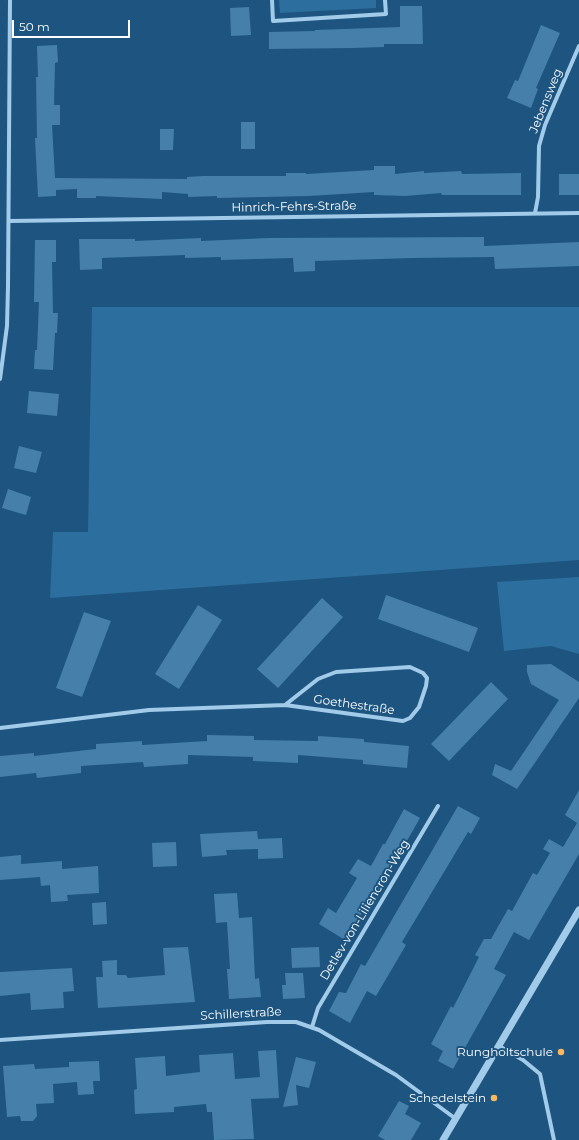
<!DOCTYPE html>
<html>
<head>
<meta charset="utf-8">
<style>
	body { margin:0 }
	#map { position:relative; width:579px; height:1140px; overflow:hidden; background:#1d5580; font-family:Montserrat,sans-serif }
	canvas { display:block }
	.scale { position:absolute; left:12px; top:20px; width:118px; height:18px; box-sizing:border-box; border:2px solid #fff; border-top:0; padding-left:5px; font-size:12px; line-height:14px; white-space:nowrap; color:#fff; -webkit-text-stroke:3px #1d5580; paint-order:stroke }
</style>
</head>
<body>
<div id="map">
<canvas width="579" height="1140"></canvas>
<div class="scale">50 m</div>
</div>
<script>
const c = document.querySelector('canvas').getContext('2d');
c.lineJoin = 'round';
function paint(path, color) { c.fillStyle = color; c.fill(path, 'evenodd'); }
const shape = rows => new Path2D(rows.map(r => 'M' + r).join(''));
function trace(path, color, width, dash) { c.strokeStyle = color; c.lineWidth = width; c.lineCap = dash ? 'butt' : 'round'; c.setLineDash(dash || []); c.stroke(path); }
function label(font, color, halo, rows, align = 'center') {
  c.font = font + ' Montserrat,sans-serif'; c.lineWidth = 4; c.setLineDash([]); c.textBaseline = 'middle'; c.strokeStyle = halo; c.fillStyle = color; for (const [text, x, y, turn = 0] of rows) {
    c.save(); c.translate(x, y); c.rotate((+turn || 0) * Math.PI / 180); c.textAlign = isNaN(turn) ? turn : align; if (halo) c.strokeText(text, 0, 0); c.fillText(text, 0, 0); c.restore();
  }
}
const green = shape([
	[279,0,376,0,376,8,280,13],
	[92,307,579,307,579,560,50,598,53,532,88,532],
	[579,577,579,654,551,646,504,651,497,582]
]);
const building = shape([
	[400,6,422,6,423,44,384,44,384,47,352,48,269,49,269,32,315,31,315,30,400,27],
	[249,7,251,35,231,36,230,8],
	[541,25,560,33,536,88,538,89,531,108,507,98,515,80,518,81],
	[57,45,58,62,55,63,54,105,60,105,60,125,52,125,55,178,187,179,187,177,203,176,286,176,286,173,306,173,306,174,374,170,374,166,395,166,395,174,424,171,424,173,461,171,462,174,521,173,521,195,442,195,441,193,405,196,374,195,374,192,309,196,217,198,217,196,188,197,188,194,162,192,162,199,96,196,96,198,77,198,77,189,56,190,56,196,38,197,35,138,37,138,36,77,38,77,37,46],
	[241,122,255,122,255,149,241,149],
	[160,129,174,129,173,150,160,150],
	[559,174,579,174,579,195,559,195],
	[484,237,484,246,579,242,579,266,495,269,494,257,412,258,315,261,315,271,294,272,293,258,221,260,221,257,185,258,185,255,102,258,102,269,80,270,79,239,135,239,135,241,201,238,201,241,269,238],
	[35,240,56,240,56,262,52,262,53,313,58,313,57,333,55,333,53,370,34,369,35,350,37,350,39,302,34,302],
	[29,391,59,394,57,416,27,413],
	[19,446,42,452,36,473,14,468],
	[8,489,31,497,26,515,2,508],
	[386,595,478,628,469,652,378,619],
	[322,598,343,617,278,688,257,669],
	[198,605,222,620,179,689,155,674],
	[84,612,111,621,82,697,56,688],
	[551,664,579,682,579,698,517,789,492,775,495,764,511,771,559,700,531,684,527,672,527,665],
	[491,682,508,699,449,761,431,744],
	[207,735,254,736,254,740,318,741,318,736,364,739,364,742,409,746,407,768,363,764,363,760,298,755,298,763,253,761,253,757,188,755,188,764,144,767,143,762,81,766,81,773,37,778,36,773,0,777,0,756,34,753,34,756,96,749,96,744,142,741,142,745,207,741],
	[579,790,579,854,529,940,514,932,494,969,506,975,453,1069,438,1061,443,1051,431,1044,451,1006,453,1008,479,957,475,955,484,939,491,939,508,909,512,911,533,873,537,875,550,853,543,849,549,839,563,847,577,823,565,815],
	[458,806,480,818,471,834,468,832,402,942,406,945,376,996,367,991,350,1023,329,1011,339,992,346,993,361,964,365,966],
	[404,809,420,818,376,895,374,894,345,940,319,924,328,908,336,913,357,878,349,873,358,859,371,866,383,844,385,844],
	[257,831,258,839,282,838,283,858,258,859,258,849,226,850,227,855,202,857,200,834],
	[176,842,177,866,153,867,152,843],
	[21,855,21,864,62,861,62,869,98,866,99,893,67,895,68,901,51,902,50,885,41,886,40,877,0,880,0,857],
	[237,893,239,918,252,917,255,979,259,978,261,997,229,999,227,969,230,969,227,922,216,923,214,894],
	[106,902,107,924,93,925,92,903],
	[188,947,195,1002,98,1008,96,977,103,977,102,961,117,960,117,975,126,975,128,978,165,975,163,948],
	[319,947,320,967,292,968,291,948],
	[72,968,74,991,63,992,64,1008,31,1010,30,993,0,996,0,972],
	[285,973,303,973,305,998,283,999,282,985,286,985],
	[276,1050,279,1098,251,1099,254,1139,214,1140,212,1112,207,1112,206,1104,174,1107,174,1112,135,1114,134,1090,137,1089,135,1058,165,1056,166,1076,200,1072,199,1055,233,1053,235,1079,260,1077,258,1051],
	[296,1057,316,1062,309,1088,296,1085,298,1105,283,1107],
	[99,1061,100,1081,93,1081,94,1094,78,1095,77,1082,53,1084,54,1103,36,1104,37,1116,33,1121,21,1121,20,1116,7,1117,3,1066,34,1064,35,1069,69,1067,69,1062],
	[399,1101,409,1106,405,1114,421,1123,411,1140,385,1140,378,1136]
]);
const minor = shape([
	[272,0,273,21,386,14,385,0],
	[535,213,538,197,539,146,545,125,579,46],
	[9,221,579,213],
	[0,379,7,326,8,286,10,0],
	[0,728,149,710,285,705,403,721,410,718,419,707,426,686,427,678,423,673,410,667,336,672,318,679,285,705],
	[312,1027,318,1008,438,806],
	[0,1040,267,1022,296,1022,319,1030,396,1075,456,1119],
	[499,1046,523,1060,540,1074,554,1140]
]);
const tertiary = shape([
	[443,1140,579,910]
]);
const markers = [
	[561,1052,4,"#f9b85f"],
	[494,1098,4,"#f9b85f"]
];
const streetNames = [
	["Jebensweg",546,101,-68],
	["Hinrich-Fehrs-Straße",294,207,-1],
	["Goethestraße",354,705,8],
	["Detlev-von-Liliencron-Weg",365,910,-59],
	["Schillerstraße",241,1014,-3]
];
const poiNames = [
	["Rungholtschule",553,1052],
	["Schedelstein",486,1098]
];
paint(green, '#2c6e9d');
paint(building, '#457faa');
trace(minor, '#a1cbe9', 4);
trace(tertiary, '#a1cbe9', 7);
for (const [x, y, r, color] of markers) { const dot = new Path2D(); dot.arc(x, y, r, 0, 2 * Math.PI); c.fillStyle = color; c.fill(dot); trace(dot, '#1d5580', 1.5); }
label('12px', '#fff', '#1d5580', streetNames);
label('12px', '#fff', '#1d5580', poiNames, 'right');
</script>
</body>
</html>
